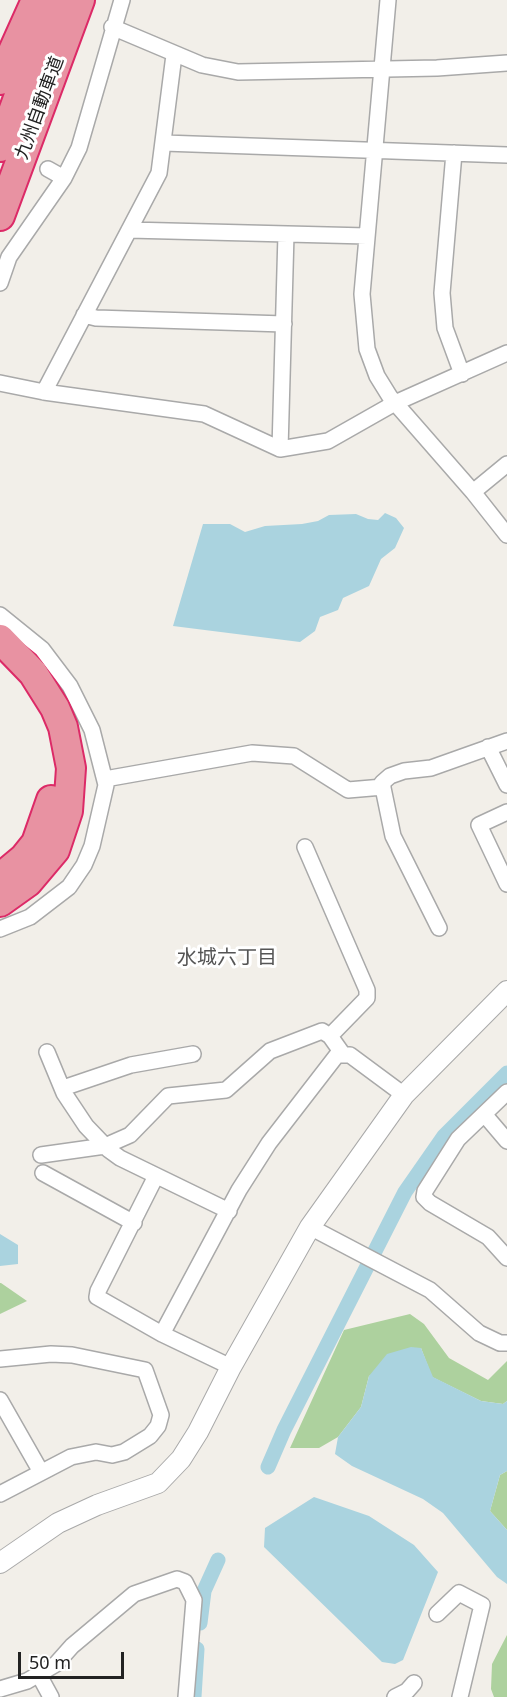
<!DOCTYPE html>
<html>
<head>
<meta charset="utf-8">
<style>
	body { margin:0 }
	#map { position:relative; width:507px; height:1697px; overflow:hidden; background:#f2efe9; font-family:"Noto Sans",sans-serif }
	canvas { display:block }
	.scale { position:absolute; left:18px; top:1652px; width:106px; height:27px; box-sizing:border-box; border:3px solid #222; border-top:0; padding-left:8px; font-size:18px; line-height:21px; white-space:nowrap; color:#222; -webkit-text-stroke:4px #fff; paint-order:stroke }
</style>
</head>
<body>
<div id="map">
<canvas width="507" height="1697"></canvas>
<div class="scale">50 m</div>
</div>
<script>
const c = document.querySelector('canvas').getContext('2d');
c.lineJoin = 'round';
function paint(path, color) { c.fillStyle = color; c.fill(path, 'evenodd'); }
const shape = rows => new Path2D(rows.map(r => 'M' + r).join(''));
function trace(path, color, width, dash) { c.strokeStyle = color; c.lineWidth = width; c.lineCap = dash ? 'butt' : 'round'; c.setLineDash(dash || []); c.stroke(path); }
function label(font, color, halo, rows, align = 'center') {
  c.font = font + ' "Noto Sans","Noto Sans JP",sans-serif'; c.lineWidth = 6; c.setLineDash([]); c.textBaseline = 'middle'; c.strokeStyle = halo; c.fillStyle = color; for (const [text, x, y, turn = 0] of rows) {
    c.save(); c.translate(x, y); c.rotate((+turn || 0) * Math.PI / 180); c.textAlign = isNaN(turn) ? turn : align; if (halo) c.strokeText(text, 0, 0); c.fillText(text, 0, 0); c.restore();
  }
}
const forest = shape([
	[0,1283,1,1283,27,1301,0,1314],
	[410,1314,424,1324,449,1358,488,1380,507,1361,507,1401,503,1404,481,1401,432,1377,421,1348,369,1376,361,1407,338,1437,319,1448,290,1448,344,1330],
	[507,1471,507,1530,490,1511,500,1475],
	[507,1635,507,1697,494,1697,491,1689,492,1664]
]);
const water = shape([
	[385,513,396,518,404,528,395,548,381,559,369,586,343,598,338,610,320,617,315,631,300,642,173,626,203,524,230,524,245,532,265,526,302,524,318,521,329,515,356,514,368,519,378,520],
	[0,1234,18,1245,18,1264,0,1266],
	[411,1347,421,1348,433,1377,481,1401,503,1404,507,1401,507,1471,500,1475,490,1511,507,1530,507,1584,497,1577,443,1513,423,1499,352,1466,335,1454,338,1437,361,1407,369,1376,387,1354],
	[314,1497,369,1516,414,1545,438,1572,403,1660,395,1664,382,1662,264,1547,265,1528]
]);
const canal = shape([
	[268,1467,284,1430,405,1192,444,1136,507,1073],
	[200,1623,204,1591,218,1560],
	[194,1697,197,1649]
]);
const minor = shape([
	[388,0,362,294,367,349,377,376,390,397,473,492,507,535],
	[112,27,202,65,238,72,437,68,507,63],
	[164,143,507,155],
	[454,153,442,293,445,328,462,374],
	[48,169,64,178],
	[129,230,367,236],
	[0,283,9,257,64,178,79,148,122,0],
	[84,315,96,318,284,324],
	[0,383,44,392,204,414,280,449,328,441,395,403,507,353],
	[44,392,159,173,174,55],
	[280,449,286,234],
	[473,492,507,464],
	[0,615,42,649,70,686,92,730,106,785,92,846,84,865,69,887,30,917,0,929],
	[488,747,507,785],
	[105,779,252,753,294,756,348,790,383,787],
	[507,812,479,825,507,884],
	[305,847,367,990,367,998,330,1036],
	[439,928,393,836,382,783,390,776,404,771,431,768,507,741],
	[47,1052,64,1093,86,1126,109,1150,120,1158,229,1211],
	[63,1088,131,1065,193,1054],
	[507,1092,458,1139,425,1191,424,1197,430,1203,488,1237,507,1258],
	[484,1114,507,1141],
	[41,1155,105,1146,130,1135,168,1096,226,1090,270,1051,322,1031,330,1036,342,1053],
	[43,1173,134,1223],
	[156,1176,98,1291,97,1297,162,1334,231,1367],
	[310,1227,430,1290,479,1333,500,1343,507,1343],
	[162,1334,239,1190,269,1143,337,1055,350,1055,404,1095],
	[0,1359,51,1354,72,1355,145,1370,161,1415,158,1426,150,1436,124,1452,112,1455,96,1452,71,1457,0,1494],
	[0,1400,41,1472],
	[437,1614,459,1593,482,1605,460,1697],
	[39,1675,51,1697],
	[0,1689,27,1681,56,1664,72,1646,134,1594,177,1579,185,1582,194,1600,186,1697],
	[395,1697,407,1691,414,1683]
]);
const tertiary = shape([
	[0,1563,58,1523,97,1505,158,1483,181,1459,198,1432,231,1367,310,1227,404,1095,507,991]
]);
const motorway = shape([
	[0,80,36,0],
	[0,147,54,0],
	[0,216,80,0],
	[0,639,33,673,55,708,63,727,71,768,68,811,55,850,28,882,0,902],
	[0,878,24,858,36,843,51,800]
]);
const streetNames = [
	["九州自動車道",40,108,-70]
];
const neighbourhoodNames = [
	["水城六丁目",227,958]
];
paint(forest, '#add19e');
paint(water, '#aad3df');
trace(canal, '#aad3df', 15);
trace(minor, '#a9a9a9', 18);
trace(tertiary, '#a9a9a9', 22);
trace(motorway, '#dc2a67', 32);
trace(minor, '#fff', 15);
trace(tertiary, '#fff', 20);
trace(motorway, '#e892a2', 28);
label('18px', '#222', '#fff', streetNames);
label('20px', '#555', '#fff', neighbourhoodNames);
</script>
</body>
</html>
